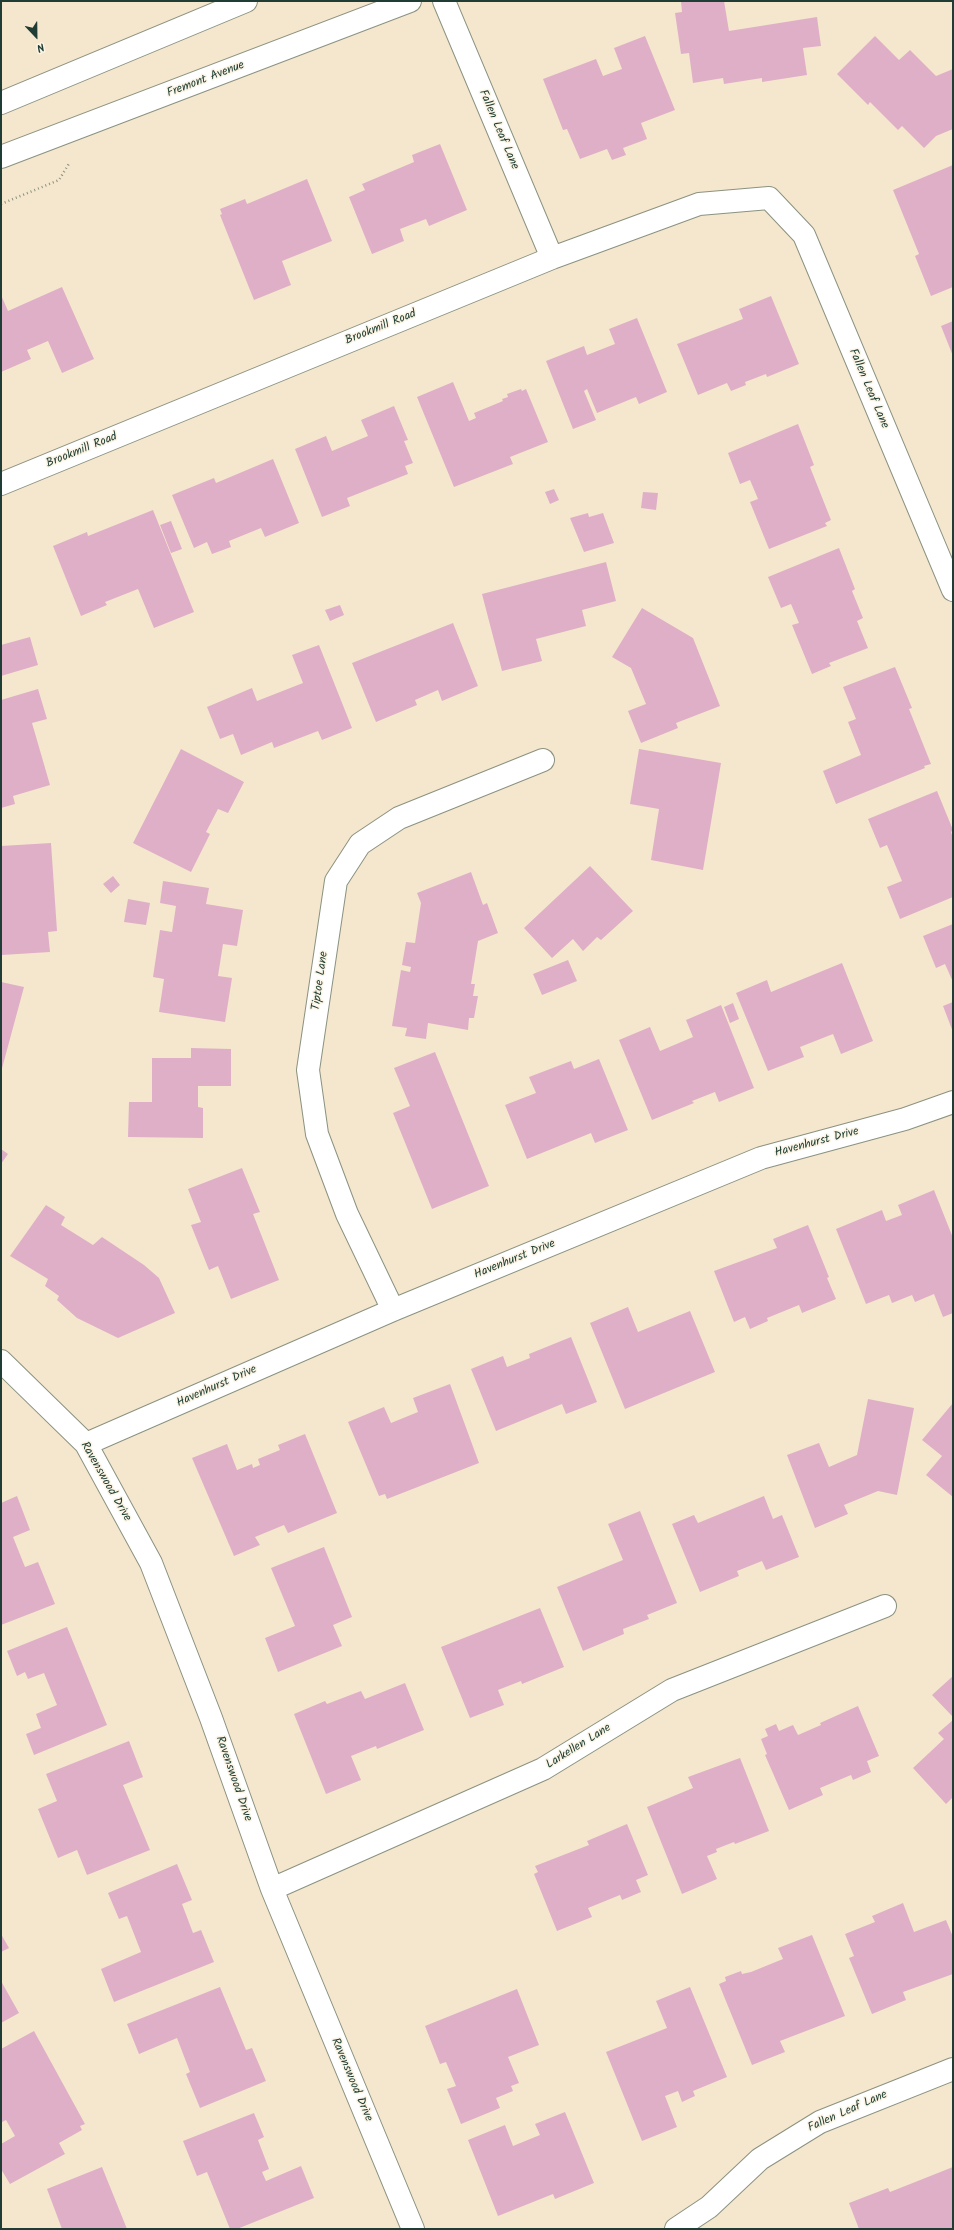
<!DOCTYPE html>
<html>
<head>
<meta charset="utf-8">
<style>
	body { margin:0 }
	#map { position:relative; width:954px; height:2230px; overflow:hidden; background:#f5e7cd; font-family:Kalam,sans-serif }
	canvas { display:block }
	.frame { position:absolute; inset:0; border:2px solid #1f3d34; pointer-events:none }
	.north { position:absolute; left:16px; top:16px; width:40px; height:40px; -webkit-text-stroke:3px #fcf5e5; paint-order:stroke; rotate:158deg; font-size:11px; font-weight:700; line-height:16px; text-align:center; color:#1f3d34 }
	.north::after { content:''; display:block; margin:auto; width:14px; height:18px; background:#1f3d34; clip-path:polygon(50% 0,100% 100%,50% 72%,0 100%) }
</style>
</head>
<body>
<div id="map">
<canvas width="954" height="2230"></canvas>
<div class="frame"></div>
<div class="north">N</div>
</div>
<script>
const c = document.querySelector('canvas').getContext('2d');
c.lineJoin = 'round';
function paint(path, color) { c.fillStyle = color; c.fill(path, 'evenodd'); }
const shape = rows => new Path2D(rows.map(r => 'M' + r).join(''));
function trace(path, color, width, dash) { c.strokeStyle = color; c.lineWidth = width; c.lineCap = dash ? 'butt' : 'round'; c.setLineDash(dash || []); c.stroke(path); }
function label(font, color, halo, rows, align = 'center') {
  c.font = font + ' Kalam,sans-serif'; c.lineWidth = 3; c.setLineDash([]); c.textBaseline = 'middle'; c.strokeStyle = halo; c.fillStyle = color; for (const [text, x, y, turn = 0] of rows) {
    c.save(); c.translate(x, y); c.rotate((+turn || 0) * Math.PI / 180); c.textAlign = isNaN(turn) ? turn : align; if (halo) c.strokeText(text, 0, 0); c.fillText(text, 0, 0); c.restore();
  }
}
const building = shape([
	[681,1,724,1,729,31,817,17,821,46,803,48,807,75,762,82,762,78,724,84,723,78,693,83,689,53,681,54,675,13,682,12],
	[645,36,675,110,641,123,647,139,623,148,626,155,612,160,607,149,580,159,567,129,563,130,543,79,596,59,603,76,622,69,614,48],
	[875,36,899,60,910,50,936,76,953,69,953,129,936,136,924,148,902,126,898,130,870,102,868,105,837,74],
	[440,144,467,210,429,226,426,219,400,229,404,241,372,254,349,197,365,190,362,184,414,162,412,155],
	[953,165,953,287,931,296,915,256,919,254,893,190],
	[307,179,332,241,282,261,291,285,254,300,220,215,222,214,220,209,245,199,247,204],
	[62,287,94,359,62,373,48,341,27,350,31,359,1,372,1,295,8,311],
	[771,296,799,364,767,377,766,374,745,382,746,385,731,391,727,383,698,395,677,344,743,319,739,309],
	[637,318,667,392,639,404,636,397,597,413,587,389,584,391,596,420,573,429,546,361,584,346,587,355,615,344,609,329],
	[953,321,953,356,941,326],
	[453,382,469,421,476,418,474,413,503,401,502,399,508,397,507,394,521,389,522,391,526,389,548,442,510,457,513,464,454,487,417,397],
	[394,406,408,440,404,441,413,463,405,466,408,474,347,498,350,506,322,517,295,449,326,436,332,451,368,436,361,420],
	[798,424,814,465,810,467,831,520,825,523,827,526,769,549,750,502,758,499,750,480,740,484,728,453],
	[273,459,299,523,265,537,261,528,229,541,231,547,212,554,207,542,194,548,172,495,214,478,216,483],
	[554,489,559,500,550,504,545,492],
	[643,492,658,493,656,510,641,508],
	[153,510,194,612,154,628,138,589,105,602,107,605,81,616,53,546,87,532,88,536],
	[588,513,589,517,603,513,614,543,584,552,570,518],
	[171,521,182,549,171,553,160,525],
	[839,548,855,589,852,591,863,618,857,621,868,648,829,663,831,666,812,674,792,625,799,623,791,604,781,608,768,577],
	[606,562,616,601,582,610,586,626,536,639,542,661,502,671,482,594],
	[340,605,344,615,330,621,325,610],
	[642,608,693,638,720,706,676,723,678,728,641,743,628,711,646,704,631,668,612,657],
	[453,623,478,686,442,701,438,690,415,700,417,705,376,722,352,663],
	[30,637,38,665,1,676,1,645],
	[319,645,352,728,322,740,318,731,274,748,272,742,241,755,233,734,220,739,207,707,252,688,257,701,303,683,292,655],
	[895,667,912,708,909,709,931,764,924,766,925,768,836,804,823,771,861,755,848,722,856,719,843,687],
	[38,689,47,719,32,723,50,785,13,796,15,804,1,808,1,700],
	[181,749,244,782,228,813,218,809,206,832,210,834,191,872,133,843],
	[639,749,721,763,703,870,651,860,659,809,630,804],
	[937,791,953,830,951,832,953,838,953,897,900,919,887,887,902,881,887,845,880,848,868,819],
	[51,843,57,931,48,932,50,952,2,955,1,846],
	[590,866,633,911,601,940,597,937,583,951,573,939,552,958,524,928],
	[471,872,483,905,487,903,498,933,478,941,471,984,475,984,473,996,478,996,474,1018,469,1018,468,1030,428,1023,426,1039,405,1036,407,1028,392,1026,401,970,410,972,411,967,402,965,406,942,415,943,421,903,417,893],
	[113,876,120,885,111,893,103,884],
	[163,881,209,888,206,904,243,910,237,946,223,944,218,976,232,978,225,1022,159,1012,164,979,153,977,160,930,172,932,176,906,160,903],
	[128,899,150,903,146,925,124,922],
	[953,924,953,982,945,964,936,968,923,936],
	[568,960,577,981,542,995,533,974],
	[842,963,873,1041,841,1054,833,1034,800,1047,804,1057,768,1071,736,993,767,980,771,992],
	[1,982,24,987,1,1072],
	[953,1002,953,1032,943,1006],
	[733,1003,739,1019,730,1023,724,1007],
	[721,1005,754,1088,719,1102,715,1092,692,1101,694,1103,652,1120,619,1040,650,1027,660,1051,693,1037,686,1020],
	[191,1048,231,1049,231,1086,198,1086,198,1107,203,1108,203,1138,128,1137,129,1102,152,1102,152,1058,191,1058],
	[435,1052,489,1186,432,1209,393,1113,410,1106,394,1068],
	[599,1059,628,1130,595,1143,591,1133,527,1159,505,1105,536,1093,529,1077,571,1061,574,1069],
	[1,1149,8,1154,1,1164],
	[242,1168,260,1212,253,1214,279,1280,231,1299,218,1266,209,1270,191,1225,201,1222,188,1189],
	[934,1190,953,1238,953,1313,943,1317,934,1294,915,1302,912,1295,892,1303,889,1295,866,1304,836,1229,882,1210,886,1221,902,1215,898,1205],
	[46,1205,65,1217,61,1225,93,1245,102,1237,144,1265,159,1278,175,1313,118,1338,77,1318,57,1300,59,1296,45,1286,48,1279,10,1256],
	[808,1225,829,1277,827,1278,836,1299,802,1313,799,1305,767,1318,768,1321,750,1329,745,1317,734,1322,714,1271,777,1248,773,1239],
	[628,1307,638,1332,690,1311,715,1372,625,1409,590,1323],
	[571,1337,597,1402,566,1414,562,1404,496,1431,471,1369,503,1356,507,1367,530,1358,529,1354],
	[450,1384,479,1463,387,1499,385,1494,379,1496,348,1422,384,1407,391,1423,418,1412,413,1398],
	[868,1399,914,1408,897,1495,878,1491,844,1505,848,1514,815,1528,787,1455,819,1443,829,1467,857,1455],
	[953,1403,953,1497,926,1475,942,1456,922,1440],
	[305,1434,337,1513,288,1533,284,1525,255,1537,260,1545,234,1556,192,1458,227,1444,237,1470,252,1464,253,1468,260,1465,258,1459,280,1450,278,1445],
	[17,1496,30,1530,13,1537,25,1567,38,1562,55,1604,1,1625,1,1503],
	[764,1496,773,1519,782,1515,799,1557,766,1570,762,1561,737,1571,739,1576,700,1592,672,1524,694,1515,698,1523],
	[640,1511,677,1603,647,1615,649,1619,623,1629,624,1634,583,1651,557,1587,623,1560,608,1524],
	[324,1547,352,1617,333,1625,342,1646,278,1672,265,1638,295,1626,271,1568],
	[540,1608,564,1667,522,1684,521,1681,498,1690,504,1705,470,1718,441,1647],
	[67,1627,107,1725,34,1755,26,1734,41,1728,36,1714,57,1705,44,1673,28,1679,25,1672,17,1676,7,1651],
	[953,1676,953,1717,932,1695],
	[405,1683,424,1730,377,1749,376,1746,351,1756,361,1780,326,1794,294,1714,325,1701,327,1704,361,1691,365,1699],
	[858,1706,879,1756,867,1761,871,1772,853,1780,851,1775,820,1788,823,1795,789,1810,765,1755,767,1754,761,1739,768,1736,765,1729,776,1724,779,1731,793,1725,798,1735,821,1725,820,1723],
	[953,1720,953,1797,946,1804,913,1768,944,1739,938,1733],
	[129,1741,143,1777,123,1785,150,1850,87,1875,77,1850,58,1858,38,1809,57,1801,46,1774],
	[740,1758,769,1831,735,1844,734,1842,716,1849,717,1852,707,1856,717,1879,682,1894,647,1807,693,1788,688,1777],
	[627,1824,648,1875,636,1880,641,1892,622,1900,620,1895,588,1908,592,1917,557,1931,534,1874,538,1872,535,1866,589,1845,587,1841],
	[177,1864,192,1900,182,1904,193,1933,201,1930,214,1962,114,2002,101,1969,141,1952,127,1916,119,1919,108,1893],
	[903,1903,914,1932,946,1920,953,1937,953,1974,903,1992,906,2000,872,2014,849,1958,854,1956,845,1934,875,1922,872,1916],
	[1,1934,9,1948,1,1952],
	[812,1935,845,2016,780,2041,785,2052,752,2065,719,1984,726,1981,725,1977,741,1971,742,1974,751,1972,783,1959,778,1948],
	[1,1981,19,2013,1,2023],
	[220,1987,246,2050,252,2048,266,2081,200,2108,186,2074,190,2072,177,2038,139,2054,127,2024],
	[690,1987,727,2077,693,2091,695,2096,682,2102,678,2091,665,2096,677,2127,642,2141,606,2052,667,2028,656,2001],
	[517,1989,539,2045,508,2057,519,2083,511,2086,513,2091,496,2098,500,2108,461,2124,447,2089,456,2086,446,2062,440,2064,425,2026],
	[34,2031,85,2124,80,2126,82,2130,59,2143,65,2154,10,2184,1,2169,1,2144,15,2136,6,2120,2,2122,1,2119,1,2049],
	[565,2112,594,2183,555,2199,553,2194,498,2216,468,2140,505,2125,513,2146,540,2135,535,2124],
	[254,2113,264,2137,258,2140,269,2169,262,2172,266,2181,301,2166,314,2198,237,2229,230,2229,207,2172,197,2176,183,2141],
	[102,2167,127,2229,62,2229,47,2189],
	[953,2167,953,2229,859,2229,849,2203,888,2188,890,2192]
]);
const path = shape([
	[1,204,59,180,70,162]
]);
const minor = shape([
	[444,1,552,258],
	[1,484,552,258,699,204,769,198,804,235,953,590],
	[393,1310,347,1214,317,1134,308,1070,336,881,360,844,399,818,543,760],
	[1,1361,86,1444,151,1563,211,1718,272,1889,413,2229],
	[86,1444,393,1310,761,1158,905,1119,953,1102],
	[272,1889,543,1769,672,1690,885,1606],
	[676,2229,709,2207,760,2159,820,2122,953,2069]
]);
const secondary = shape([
	[1,103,246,1],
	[1,157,410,1]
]);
const streetNames = [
	["Fremont Avenue",206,80,-21],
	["Fallen Leaf Lane",498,130,67],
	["Brookmill Road",381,328,-22],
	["Fallen Leaf Lane",868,389,67],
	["Brookmill Road",82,451,-22],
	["Tiptoe Lane",321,981,-82],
	["Havenhurst Drive",817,1143,-15],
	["Havenhurst Drive",515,1260,-22],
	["Havenhurst Drive",217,1387,-24],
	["Ravenswood Drive",105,1482,60],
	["Larkellen Lane",579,1747,-32],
	["Ravenswood Drive",233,1779,71],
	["Ravenswood Drive",351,2080,67],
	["Fallen Leaf Lane",848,2112,-24]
];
paint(building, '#dfafc8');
trace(minor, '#8a9280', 24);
trace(secondary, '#8a9280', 24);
trace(path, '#8a9280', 2.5, [1, 3]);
trace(minor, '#fff', 22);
trace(secondary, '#fff', 22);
label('12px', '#1f3d34', '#fcf5e5', streetNames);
</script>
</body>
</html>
